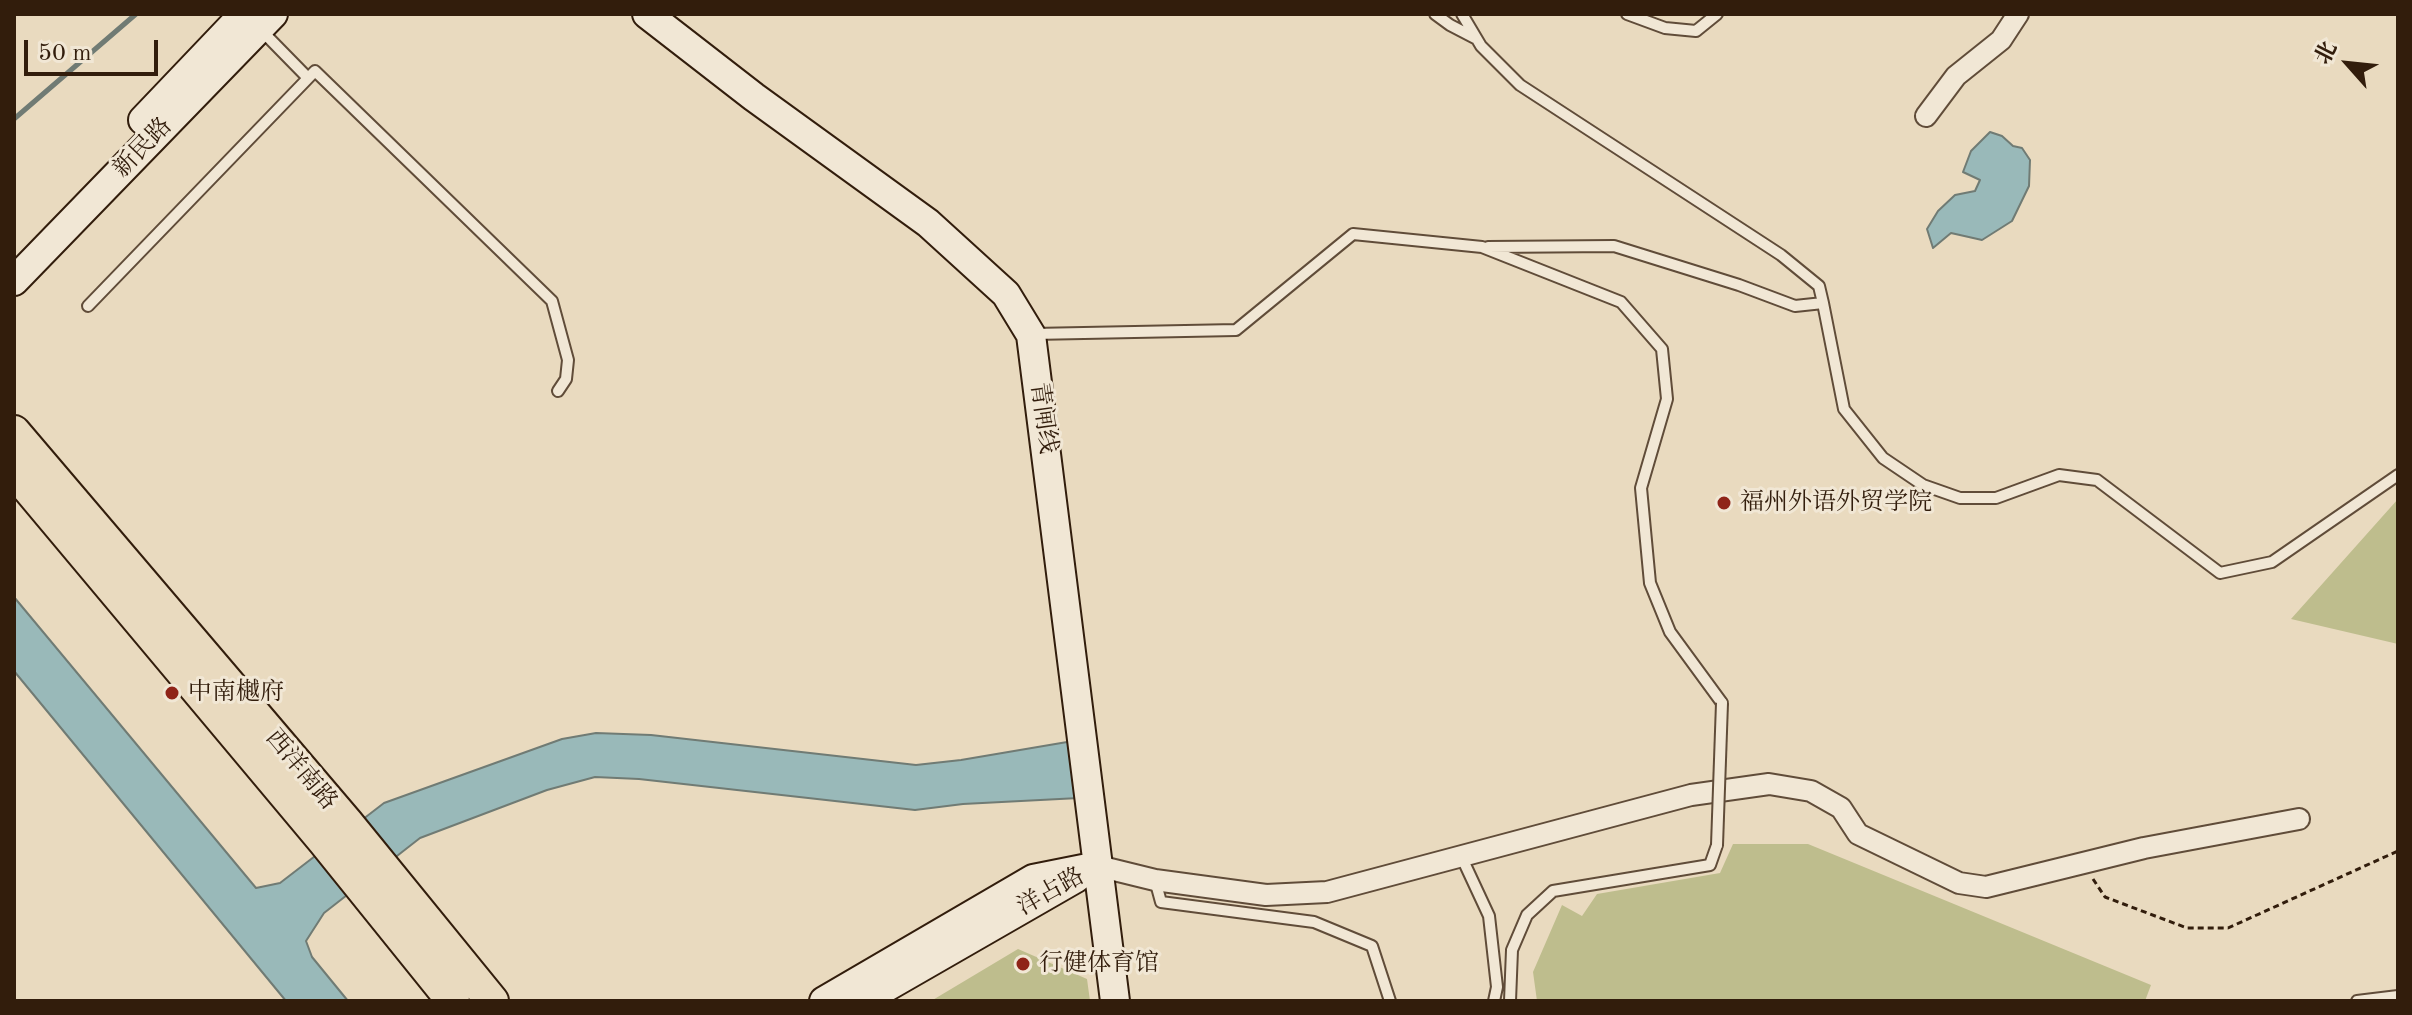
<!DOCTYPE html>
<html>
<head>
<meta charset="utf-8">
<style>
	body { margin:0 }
	#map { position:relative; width:2412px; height:1015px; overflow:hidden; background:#e9dabf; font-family:"Old Standard TT","Noto Serif SC",serif }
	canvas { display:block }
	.frame { position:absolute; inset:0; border:16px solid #321d0c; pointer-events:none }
	.north { position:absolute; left:2308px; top:24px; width:80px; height:80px; -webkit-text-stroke:6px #f1e7d5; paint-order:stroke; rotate:297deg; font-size:22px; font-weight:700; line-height:32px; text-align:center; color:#321d0c }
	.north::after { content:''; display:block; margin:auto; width:28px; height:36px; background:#321d0c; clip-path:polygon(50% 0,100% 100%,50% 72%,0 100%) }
	.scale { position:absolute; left:24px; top:40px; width:134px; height:36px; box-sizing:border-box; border:4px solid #321d0c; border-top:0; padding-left:10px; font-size:24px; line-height:28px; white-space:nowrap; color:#321d0c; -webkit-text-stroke:6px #f1e7d5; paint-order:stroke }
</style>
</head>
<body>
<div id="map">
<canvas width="2412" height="1015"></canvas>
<div class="frame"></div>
<div class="north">北</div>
<div class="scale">50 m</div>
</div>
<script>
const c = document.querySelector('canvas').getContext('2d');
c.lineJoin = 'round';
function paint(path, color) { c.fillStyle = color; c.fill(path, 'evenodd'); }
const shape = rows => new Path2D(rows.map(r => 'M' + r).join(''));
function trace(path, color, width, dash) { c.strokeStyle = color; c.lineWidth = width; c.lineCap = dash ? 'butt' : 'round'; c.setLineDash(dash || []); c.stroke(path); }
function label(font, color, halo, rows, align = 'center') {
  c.font = font + ' "Old Standard TT","Noto Serif SC",serif'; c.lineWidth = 6; c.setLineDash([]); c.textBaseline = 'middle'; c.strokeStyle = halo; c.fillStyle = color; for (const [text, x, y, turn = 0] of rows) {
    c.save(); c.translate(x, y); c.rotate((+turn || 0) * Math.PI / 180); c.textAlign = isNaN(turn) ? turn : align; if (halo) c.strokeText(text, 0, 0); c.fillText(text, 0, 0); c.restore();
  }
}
const green = shape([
	[2398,499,2398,644,2291,619],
	[1733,844,1808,844,2151,985,2145,1001,1537,1001,1533,972,1562,905,1582,916,1597,894,1720,873],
	[1018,949,1087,979,1090,1001,931,1001]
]);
const water = shape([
	[1990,132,2002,136,2013,146,2022,148,2030,160,2029,186,2012,221,1982,240,1951,233,1933,248,1927,229,1938,211,1955,195,1975,191,1980,180,1963,172,1971,151,1990,132],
	[14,597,256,888,280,883,384,803,562,739,596,733,651,735,916,765,961,760,1073,741,1079,798,963,804,915,810,639,779,595,777,547,790,420,838,324,913,306,941,312,957,348,1001,286,1001,14,671,14,597]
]);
const stream = shape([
	[14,119,136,14]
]);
const path = shape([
	[2093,879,2105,897,2187,928,2228,928,2398,851]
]);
const service = shape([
	[1435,14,1450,25,1475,38],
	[1462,14,1481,46,1520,85,1781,255,1819,286,1823,303,1795,306,1739,285,1614,246,1488,247],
	[1627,14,1665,28,1696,31,1717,14],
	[260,29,308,78],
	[1823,303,1844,409,1883,458,1923,485,1960,498,1996,498,2059,475,2097,480,2220,573,2272,562,2398,475],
	[88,306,315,71,552,301,568,360,566,379,558,391],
	[1033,334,1236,330,1353,234,1482,247,1621,302,1662,349,1667,399,1641,488,1650,583,1670,632,1722,703],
	[1462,858,1489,916,1497,987,1494,1001],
	[1155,880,1161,902,1314,922,1372,946,1390,1001],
	[1510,1001,1512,950,1527,915,1553,891,1710,865,1717,845],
	[2357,1001,2398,996]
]);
const minor = shape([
	[1926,116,1956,76,2001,40,2018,14],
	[1098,866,1155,880,1266,895,1327,892,1691,795,1769,784,1811,791,1841,808,1858,834,1959,883,1986,887,2144,848,2299,819]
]);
const secondary = shape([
	[647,14,754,97,928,223,1006,294,1031,335,1115,1001],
	[143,120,244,14],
	[14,281,273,14],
	[824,1001,1033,879,1098,866],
	[862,1001,1076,878]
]);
const primary = shape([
	[14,432,347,823,492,1001],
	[14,471,324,841,453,1001]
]);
const serviceBridge = shape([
	[1717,845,1722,703]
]);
const markers = [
	[1724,503,8,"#8f2418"],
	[172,693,8,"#8f2418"],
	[1023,964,8,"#8f2418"]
];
const streetNames = [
	["新民路",143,148,-46],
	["青闸线",1043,418,82],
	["西洋南路",301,770,50],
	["洋占路",1051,892,-29]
];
const poiNames = [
	["福州外语外贸学院",1740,503],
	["中南樾府",188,693],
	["行健体育馆",1039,964]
];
paint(green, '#bebd8d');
paint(water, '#99b9b9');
trace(water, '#707b74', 2);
trace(stream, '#707b74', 5);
trace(service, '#604c39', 14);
trace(minor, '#604c39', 24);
trace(secondary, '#321d0c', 32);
trace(primary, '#321d0c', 36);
trace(path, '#321d0c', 3, [6, 4]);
trace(service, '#f1e7d5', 10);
trace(minor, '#f1e7d5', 20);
trace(secondary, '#f1e7d5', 28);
trace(primary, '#e9dabf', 32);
trace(serviceBridge, '#604c39', 14, []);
trace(serviceBridge, '#f1e7d5', 10);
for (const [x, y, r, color] of markers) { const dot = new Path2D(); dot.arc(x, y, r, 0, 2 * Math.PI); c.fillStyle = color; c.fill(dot); trace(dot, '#f1e7d5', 3); }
label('24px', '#321d0c', '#f1e7d5', streetNames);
label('24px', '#321d0c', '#f1e7d5', poiNames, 'left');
</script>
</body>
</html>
